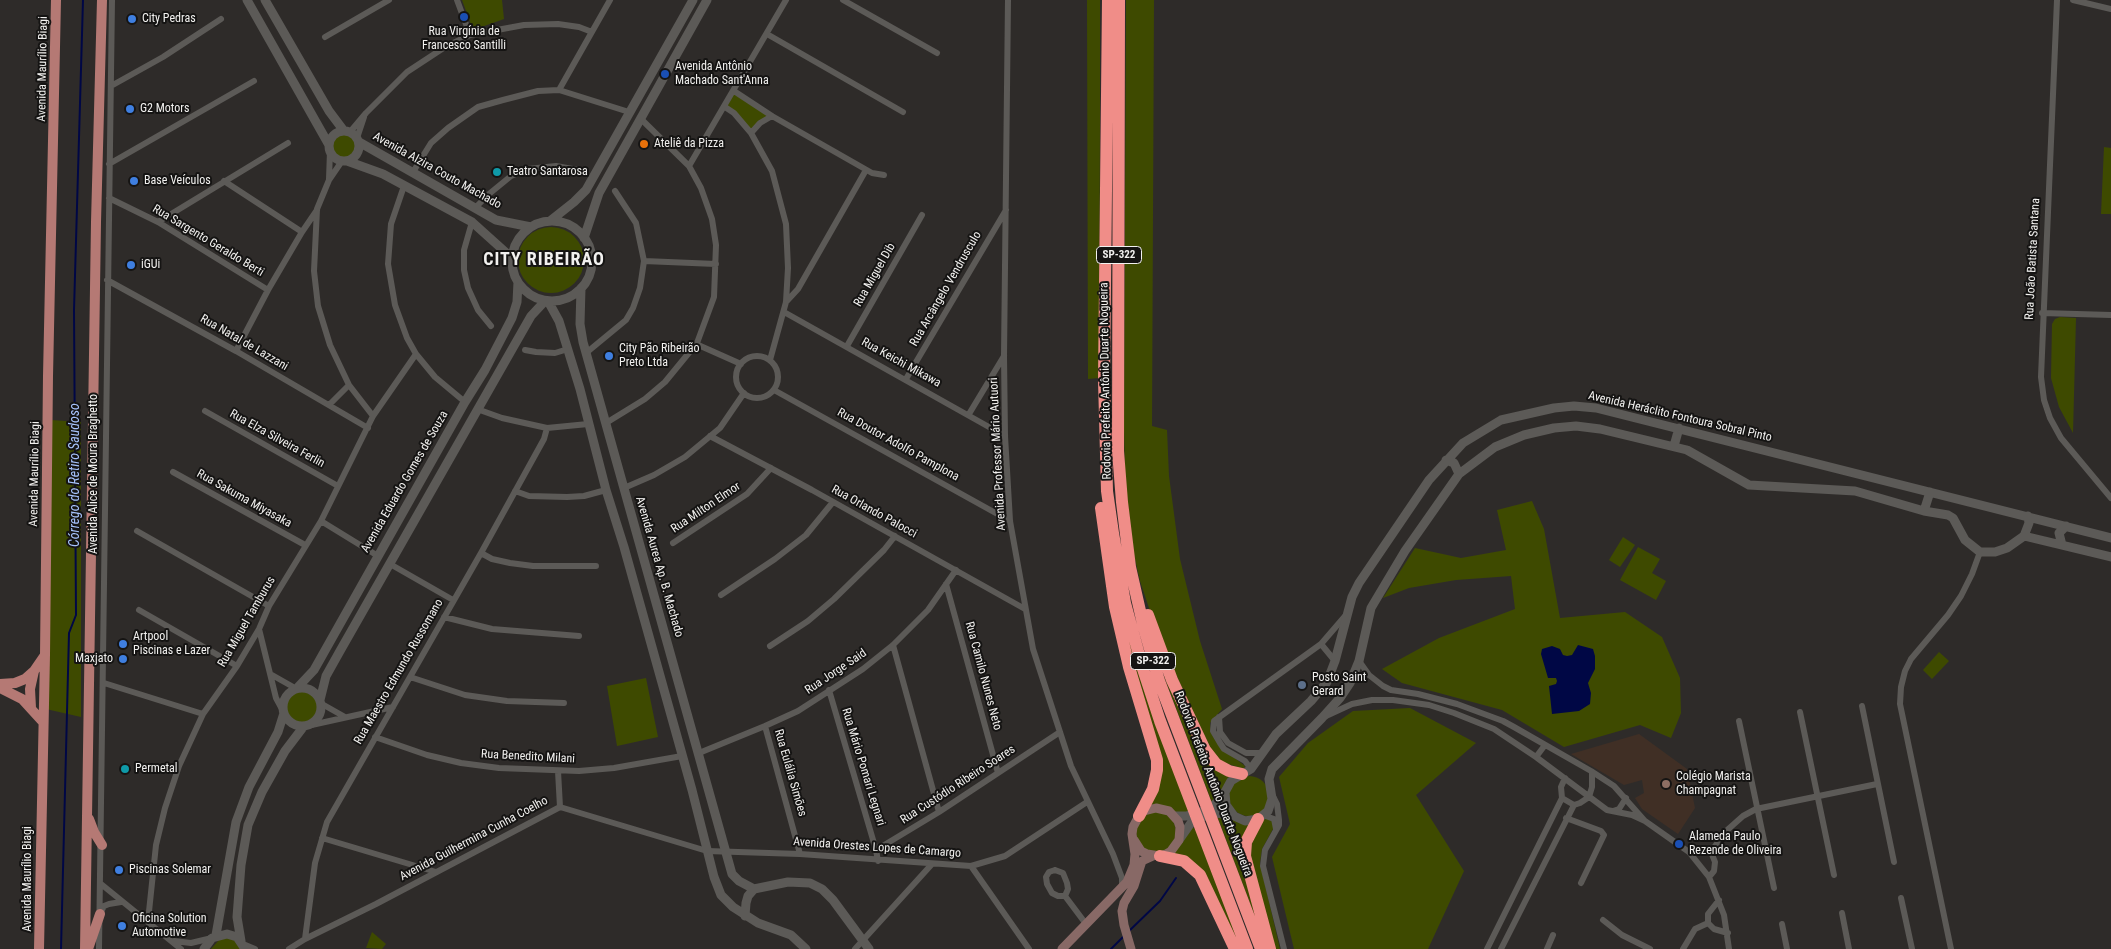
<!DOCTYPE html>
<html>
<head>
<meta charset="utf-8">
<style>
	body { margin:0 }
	canvas { display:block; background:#2e2b29 }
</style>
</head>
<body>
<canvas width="2111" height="949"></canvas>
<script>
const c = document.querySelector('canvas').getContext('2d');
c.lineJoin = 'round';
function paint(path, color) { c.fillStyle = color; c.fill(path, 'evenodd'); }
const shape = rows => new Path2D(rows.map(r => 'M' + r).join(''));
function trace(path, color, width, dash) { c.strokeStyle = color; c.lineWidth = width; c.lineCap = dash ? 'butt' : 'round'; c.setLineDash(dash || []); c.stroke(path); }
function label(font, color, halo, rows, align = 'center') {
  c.font = font + ' "Roboto Condensed",sans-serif'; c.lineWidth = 4; c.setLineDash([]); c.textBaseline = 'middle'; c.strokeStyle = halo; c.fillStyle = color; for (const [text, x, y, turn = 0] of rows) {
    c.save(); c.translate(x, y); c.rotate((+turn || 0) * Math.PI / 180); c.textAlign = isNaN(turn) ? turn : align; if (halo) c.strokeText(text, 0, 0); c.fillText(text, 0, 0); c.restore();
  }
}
const education = shape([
	[1639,734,1687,769,1695,808,1678,834,1642,809,1635,798,1644,793,1642,780,1624,785,1571,754]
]);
const green = shape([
	[462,0,502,0,504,19,473,30],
	[1087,0,1100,0,1100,123,1099,378,1088,379],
	[1126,0,1154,0,1152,426,1167,430,1169,476,1180,559,1200,641,1222,709,1210,723,1211,733,1219,746,1245,766,1244,769,1216,760,1160,641,1140,581,1134,555,1125,479,1124,428],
	[734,92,771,116,751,132,726,106],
	'332 146a12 12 0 1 1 24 0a12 12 0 1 1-24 0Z',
	[2104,147,2111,148,2111,214,2101,214],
	'518 260a33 33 0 1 1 66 0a33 33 0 1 1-66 0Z',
	[2060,317,2076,318,2073,433,2059,407,2051,378,2052,324,2055,319],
	[51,420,81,422,81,717,46,709],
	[1532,501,1544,529,1560,618,1625,612,1662,637,1680,678,1681,713,1671,738,1640,725,1564,747,1502,710,1402,683,1382,669,1439,638,1515,609,1511,576,1456,580,1409,588,1383,598,1415,548,1461,558,1506,550,1497,510],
	[1107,531,1190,812,1181,814,1151,806,1160,773,1131,666],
	[1623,537,1635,545,1620,567,1609,560],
	[1638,547,1660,559,1652,573,1666,581,1656,600,1620,580],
	[1939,652,1949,661,1932,679,1923,670],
	[1163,674,1184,715,1232,775,1212,803],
	[646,678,658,737,617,746,607,686],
	'286 707a16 16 0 1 1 32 0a16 16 0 1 1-32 0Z',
	[1410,708,1476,743,1416,795,1464,871,1428,949,1294,949,1272,857,1290,824,1279,777,1308,743,1353,711],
	'1229 796a20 20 0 1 1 40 0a20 20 0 1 1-40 0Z',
	'1136 832a20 20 0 1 1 40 0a20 20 0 1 1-40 0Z',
	[1217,816,1251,824,1247,832,1266,946],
	[1266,818,1273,822,1273,829,1262,849,1260,863,1280,949,1273,949,1248,856,1258,824],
	[1192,827,1196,829,1242,949,1204,876,1170,854],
	[372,932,386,944,382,949,366,948],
	[226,937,233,938,244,949,211,949,219,940]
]);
const water = shape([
	[1578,645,1593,649,1595,656,1595,669,1588,683,1591,693,1590,704,1579,711,1552,714,1549,686,1556,684,1557,681,1556,678,1548,678,1541,654,1542,649,1552,646,1560,649,1563,655,1567,656,1572,655]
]);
const stream = shape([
	[1128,932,1160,901,1176,878],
	[61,949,69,633,76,615,74,310,83,0],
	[1111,949,1123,937]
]);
const minor = shape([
	[457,0,470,35],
	[843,0,937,53],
	[1008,0,1004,356,1005,436,1010,521,1033,649,1071,766,1113,854,1122,878,1122,888],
	[2057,0,2041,377,2044,400,2050,418,2061,438,2111,498],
	[2073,0,2111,9],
	[767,34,903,112],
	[325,37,389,0],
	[111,86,163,57,221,19],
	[559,90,610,0],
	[734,91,772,116,872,173,884,175],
	[725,107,734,113,751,133,772,171,786,224,788,268,786,302,770,360],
	[350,132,366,113,407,72,445,47,470,35,524,25,558,24,579,27,592,32],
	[751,133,760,123,772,116],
	[357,138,364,117],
	[342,161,329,180,317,209,314,271,318,306,330,345,349,385,373,416],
	[109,164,254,81],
	[689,166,786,0],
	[413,172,431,143,448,128,478,107,503,100,538,91,559,90,629,112],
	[329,179,330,151],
	[224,181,302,232],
	[404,186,391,224,388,264,395,305,407,338,416,354,435,377,465,402],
	[109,198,158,222,268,290],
	[475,208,489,194,511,176,528,169,556,166,578,170],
	[158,222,288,143],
	[472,222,464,250,464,270,468,288,478,310,491,326],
	[644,261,716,264],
	[107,280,236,351,368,428],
	[786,302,798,289,866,170],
	[784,312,1005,436],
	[2042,313,2111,315],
	[696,344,741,364],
	[847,346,922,215],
	[525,350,536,352,555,353,568,349],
	[236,351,268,290,302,232,317,210],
	[586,353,626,320,633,308,640,288,644,261,636,223,615,191],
	'736 377a21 21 0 1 1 42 0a21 21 0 1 1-42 0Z',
	[906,379,1006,210],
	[774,390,1010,521],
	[329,405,349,385],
	[477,409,502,418,547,428,588,424],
	[205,411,338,486],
	[969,414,1004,356],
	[606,423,645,399,665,382,697,343,714,297,716,245,712,219,701,188,689,166,640,118],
	[710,436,812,490,1025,609],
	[173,472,305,545],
	[624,488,654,475,685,457,720,428,744,393],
	[515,491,529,496,567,497,584,496,606,490],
	[321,521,378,556],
	[137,531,269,606],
	[673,543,747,494,771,468],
	[481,553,492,559,510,563,533,566,596,566],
	[390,564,453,600],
	[946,584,998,773],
	[721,595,775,559,806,535,833,502],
	[139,610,237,666],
	[444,617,492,629,579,636],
	[259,629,276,698,283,711],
	[1321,644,1335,661],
	[893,645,939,812],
	[770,646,808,621,834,599,884,550,895,536],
	[1359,661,1369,675,1383,686,1391,690,1418,694,1457,704,1503,721,1514,727,1591,771,1614,786,1644,820],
	[272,675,295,688],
	[410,677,465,695,507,701,564,703],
	[104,683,203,714],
	[829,690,876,850],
	[322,704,345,717],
	[1862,706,1894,862],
	[1800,712,1834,875],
	[1326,716,1352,704,1372,700,1393,700,1429,705,1454,713,1494,729,1536,757,1607,810,1632,815,1645,821,1689,852,1709,877,1724,915,1729,949],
	[1219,717,1220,732,1228,743,1246,753,1262,753],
	[1739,721,1774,888],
	[307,726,393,707],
	[765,726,800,854],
	[375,737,427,755,461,763,499,768,579,771,614,768,682,756],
	[699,753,765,726,798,711,863,669,893,645,928,610,956,570],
	[1536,757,1545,745],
	[1251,769,1245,761,1224,749,1220,743,1213,731,1214,721,1321,644,1346,615],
	[558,771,560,807],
	[1565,778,1561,787,1562,798,1574,805,1580,803,1589,797,1592,787,1592,772],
	[1272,794,1277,804,1279,820,1279,825,1265,850,1263,866,1284,949],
	[1613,811,1619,809,1626,798],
	[1263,815,1274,819,1276,829],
	[1566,818,1601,831,1604,835,1581,883],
	[322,838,436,872],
	[1689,852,1705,849,1711,852,1715,862,1714,871,1709,877],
	[1711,852,1725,832,1743,816,1756,809,1877,784],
	[878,861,876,850,939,812,1060,732],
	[971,866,1029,949],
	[1055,870,1063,873,1067,883,1068,889,1065,896,1058,896,1052,893,1047,884,1046,877,1049,872,1055,870],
	[101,884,181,949],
	[1065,896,1086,924],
	[1901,898,1912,949],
	[1719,900,1708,914,1708,923,1714,929,1728,933],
	[1842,913,1849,949],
	[100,914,104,906,109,904,121,902],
	[1603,920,1622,935,1650,949],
	[148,921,156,845,165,808,179,766,203,714,237,666,259,629,269,606,321,521,373,416,416,354],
	[1782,924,1787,949],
	[305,939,315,863,327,822,481,553,544,439,547,428],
	[174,941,191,943,212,938],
	[243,944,255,949],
	[99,949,112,0],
	[289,949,305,939,376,904,560,807,707,851,800,854,971,866,1005,856,1087,802],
	[855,949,932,864],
	[1487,949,1562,798],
	[1501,949,1574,805],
	[1547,949,1553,935],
	[1683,949,1695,929,1708,923],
	[1951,949,1900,704,1901,687,1905,671,1911,659,1948,615,1961,596,1972,574,1980,552]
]);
const tertiary = shape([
	[247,0,329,145],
	[265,0,329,111,344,131],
	'329 146a15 15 0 1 1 30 0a15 15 0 1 1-30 0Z',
	[359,142,496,220,531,227],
	[347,161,383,174,472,222,512,258],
	[550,221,574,202,586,190,693,0],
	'512 261a40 40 0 1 1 80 0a40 40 0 1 1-80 0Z',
	[584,238,599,193,707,0],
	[581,288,580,324,583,342,732,874,739,881,754,889,788,882,810,883,822,889,833,900,869,949],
	[548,301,559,321,580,389,606,490,624,547,692,790,714,877,721,895,733,907,758,923,791,935,806,949],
	[1674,446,1679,428],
	[1446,460,1454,463,1459,474],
	[1924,511,1930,492],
	[2024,536,2029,523,2028,516],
	[2111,538,1596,408,1574,406,1554,408,1501,420,1463,443,1429,480,1359,583,1352,597,1335,661,1327,682,1311,701,1276,734,1251,769,1231,781,1225,792,1226,805,1234,816,1245,821,1258,819,1268,811,1272,799,1269,779,1272,769,1322,718,1340,698,1350,683,1359,661,1371,608,1405,551,1459,474,1495,447,1524,435,1554,428,1576,426,1600,429,1687,450,1749,485,1855,491,1924,511,1948,515,1953,518,1965,540,1980,552,1995,552,2007,548,2024,536,2111,557],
	[2062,545,2059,533,2066,526],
	[298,687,314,670,465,402,485,370,512,318,517,302,518,282],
	'283 707a19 19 0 1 1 38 0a19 19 0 1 1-38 0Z',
	[320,700,326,676,340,651,515,344,531,316,545,301],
	[1174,816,1186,816,1201,812,1214,805,1225,793],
	[1179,840,1191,823,1202,817,1217,813,1234,816],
	[745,916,746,903,748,896,754,889],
	[216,935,236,822,249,787,278,732,284,713],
	[241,941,237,917,241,865,248,825,262,792,285,751,304,726],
	[204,949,212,938,227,934,237,937,245,949]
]);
const secondary = shape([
	[1062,949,1127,882,1134,865,1135,854,1132,834,1133,827,1139,816,1144,811,1156,808,1169,811,1178,821,1180,827,1179,840,1171,851,1166,854,1160,856,1147,854,1141,851,1134,840],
	[1131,949,1124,925,1122,911,1124,903,1134,886,1142,861,1153,856]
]);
const primary = shape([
	[0,684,15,683,25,679,34,671,45,655],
	[0,688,22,699,43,722],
	[31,708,30,689,34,671],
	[89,819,94,832,102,845],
	[39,949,45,655,48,376,56,0],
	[85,949,96,222,102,0],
	[88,949,100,914]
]);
const motorway = shape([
	[1108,0,1104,380,1107,491,1113,533,1125,603,1142,666,1160,721,1247,949],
	[1119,0,1118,451,1122,502,1130,567,1143,624,1159,681,1261,949],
	[1101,508,1115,607,1129,667,1157,760,1157,770,1153,789,1139,816],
	[1148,615,1172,680,1205,750,1216,764,1229,771,1242,774],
	[1258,819,1246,842,1245,856,1270,949],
	[1160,856,1184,861,1200,875,1235,949]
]);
const markers = [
	[464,17,5,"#1a4fb4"],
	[132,19,5,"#3f7fe0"],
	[665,74,5,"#1a4fb4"],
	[130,109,5,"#3f7fe0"],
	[644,144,5,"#e8710a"],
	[497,172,5,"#0f9aa8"],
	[134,181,5,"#3f7fe0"],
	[131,265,5,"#3f7fe0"],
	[609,356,5,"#3f7fe0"],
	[123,644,5,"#3f7fe0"],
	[123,659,5,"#3f7fe0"],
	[1302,685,5,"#5c6f8a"],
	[125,769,5,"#0f9aa8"],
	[1666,784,5,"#8d6e63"],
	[1679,844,5,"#1a4fb4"],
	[119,870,5,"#3f7fe0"],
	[122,926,5,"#3f7fe0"]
];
const shields = [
	[1119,255,45],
	[1153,661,45]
];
const shieldNames = [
	["SP-322",1119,255],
	["SP-322",1153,661]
];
const poiNames = [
	["City Pedras",142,19],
	["Rua Virgínia de",464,32,"center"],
	["Francesco Santilli",464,46,"center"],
	["Avenida Antônio",675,67],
	["Machado Sant'Anna",675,81],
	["G2 Motors",140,109],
	["Ateliê da Pizza",654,144],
	["Teatro Santarosa",507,172],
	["Base Veículos",144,181],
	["iGUi",141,265],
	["City Pão Ribeirão",619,349],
	["Preto Ltda",619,363],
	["Artpool",133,637],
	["Piscinas e Lazer",133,651],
	["Maxjato",113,659,"right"],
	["Posto Saint",1312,678],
	["Gerard",1312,692],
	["Permetal",135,769],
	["Colégio Marista",1676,777],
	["Champagnat",1676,791],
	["Alameda Paulo",1689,837],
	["Rezende de Oliveira",1689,851],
	["Piscinas Solemar",129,870],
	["Oficina Solution",132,919],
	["Automotive",132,933]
];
const streetNames = [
	["Avenida Maurílio Biagi",43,69,-89],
	["Avenida Alzira Couto Machado",437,171,29],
	["Rua Sargento Geraldo Berti",208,241,31],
	["Rua João Batista Santana",2033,259,-87],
	["Rua Miguel Dib",875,275,-60],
	["Rua Arcângelo Vendrusculo",946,289,-60],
	["Rua Natal de Lazzani",244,343,30],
	["Rua Keichi Mikawa",901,363,29],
	["Rodovia Prefeito Antônio Duarte Nogueira",1106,381,-91],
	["Avenida Heráclito Fontoura Sobral Pinto",1680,417,13],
	["Rua Elza Silveira Ferlin",277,439,29],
	["Rua Doutor Adolfo Pamplona",898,445,29],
	["Avenida Professor Mário Autuori",998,454,-93],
	["Avenida Maurílio Biagi",35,474,-89],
	["Avenida Alice de Moura Braghetto",94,474,-90],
	["Avenida Eduardo Gomes de Souza",405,482,-60],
	["Rua Sakuma Miyasaka",244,499,29],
	["Rua Milton Elmor",706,508,-34],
	["Rua Orlando Palocci",874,512,29],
	["Avenida Aurea Ap. B. Machado",659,567,74],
	["Rua Miguel Tamburus",247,622,-60],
	["Rua Maestro Edmundo Russomano",399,672,-60],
	["Rua Jorge Said",836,672,-34],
	["Rua Camilo Nunes Neto",983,676,75],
	["Rua Benedito Milani",528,757,3],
	["Rua Mário Pomari Legnari",863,767,73],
	["Rua Eulália Simões",790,773,74],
	["Rodovia Prefeito Antônio Duarte Nogueira",1213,784,69],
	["Rua Custódio Ribeiro Soares",958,785,-33],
	["Avenida Guilhermina Cunha Coelho",474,839,-28],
	["Avenida Orestes Lopes de Camargo",877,848,4],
	["Avenida Maurílio Biagi",28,879,-90]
];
const waterNames = [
	["Córrego do Retiro Saudoso",75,475,-90]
];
const districtNames = [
	["CITY RIBEIRÃO",544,260]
];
paint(education, '#402f25');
paint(green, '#3e4a00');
paint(water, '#000745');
trace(stream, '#000745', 2);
trace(minor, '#5c5a57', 6);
trace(tertiary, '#5c5a57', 9);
trace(secondary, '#886966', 9);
trace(primary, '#b57974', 10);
trace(motorway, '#f08d88', 12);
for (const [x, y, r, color] of markers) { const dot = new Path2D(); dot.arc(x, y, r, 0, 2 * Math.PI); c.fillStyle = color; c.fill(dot); trace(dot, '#151413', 2); }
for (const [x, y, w] of shields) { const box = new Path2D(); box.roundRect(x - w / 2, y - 8.5, w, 17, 4); c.fillStyle = '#151413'; c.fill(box); trace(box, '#f2f1ef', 1); }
label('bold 11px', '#f2f1ef', null, shieldNames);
label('12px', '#f2f1ef', '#151413', poiNames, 'left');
label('12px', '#f2f1ef', '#151413', streetNames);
label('italic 14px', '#a6c2fb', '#151413', waterNames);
c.letterSpacing = '1px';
label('bold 18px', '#f2f1ef', '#151413', districtNames);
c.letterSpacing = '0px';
</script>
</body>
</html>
